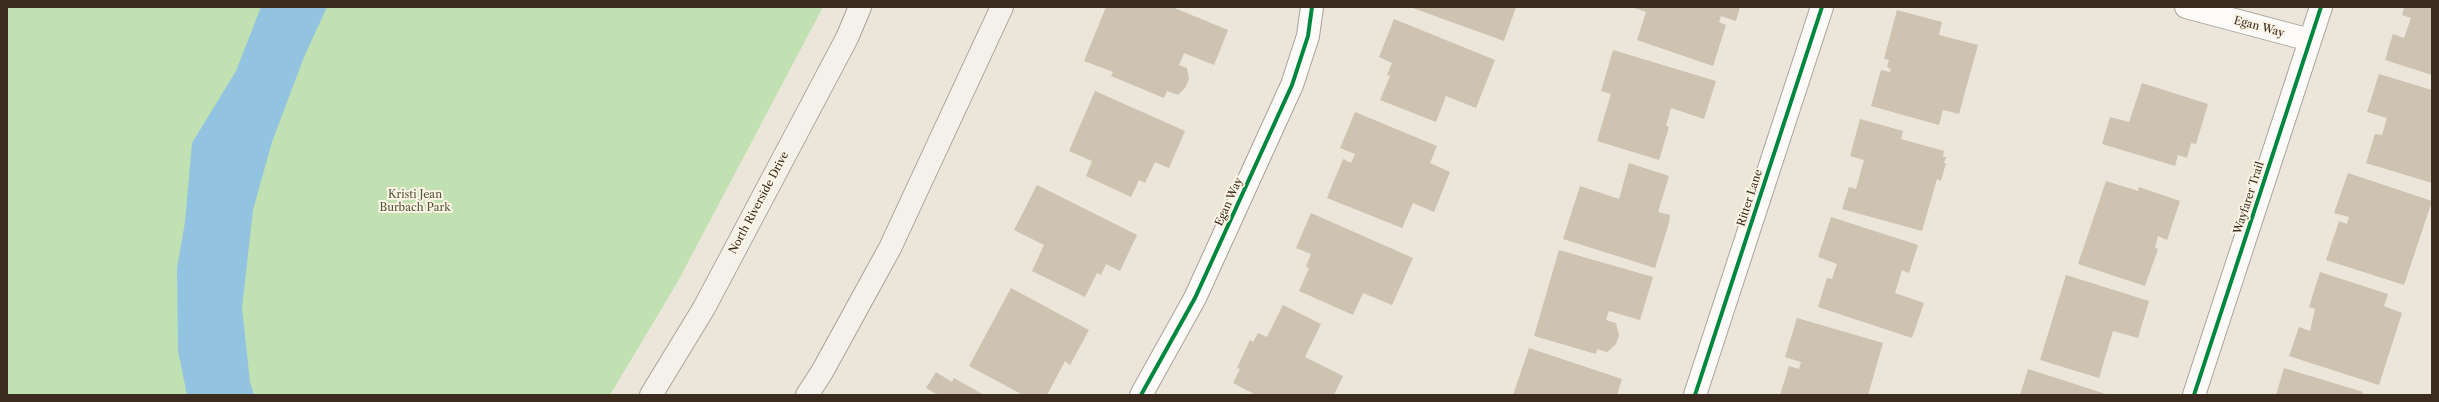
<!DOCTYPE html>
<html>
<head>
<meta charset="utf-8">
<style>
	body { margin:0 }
	#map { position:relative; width:2439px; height:402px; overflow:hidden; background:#ebe6d9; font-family:"Libre Caslon Text",serif }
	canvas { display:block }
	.frame { position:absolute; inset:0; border:8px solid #3b2a1e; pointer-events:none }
</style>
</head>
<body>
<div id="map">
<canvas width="2439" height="402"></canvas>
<div class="frame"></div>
</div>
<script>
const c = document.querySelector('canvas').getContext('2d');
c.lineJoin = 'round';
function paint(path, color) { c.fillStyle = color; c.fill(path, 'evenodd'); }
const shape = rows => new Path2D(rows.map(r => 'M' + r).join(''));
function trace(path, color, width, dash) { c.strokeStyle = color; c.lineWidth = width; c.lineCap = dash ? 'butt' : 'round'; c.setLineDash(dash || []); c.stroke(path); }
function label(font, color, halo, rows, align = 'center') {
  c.font = font + ' "Libre Caslon Text",serif'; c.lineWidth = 4; c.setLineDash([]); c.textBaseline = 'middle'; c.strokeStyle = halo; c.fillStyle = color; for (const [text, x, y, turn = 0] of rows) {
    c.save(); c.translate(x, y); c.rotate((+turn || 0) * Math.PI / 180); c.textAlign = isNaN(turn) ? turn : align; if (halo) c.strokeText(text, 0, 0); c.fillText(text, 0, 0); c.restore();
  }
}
const green = shape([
	[7,7,823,7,677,283,610,395,7,395]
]);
const water = shape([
	[261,7,327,7,304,57,272,142,253,210,242,308,250,382,254,395,187,395,178,351,177,268,185,222,192,143,236,71]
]);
const building = shape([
	[1106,7,1172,7,1228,30,1214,65,1184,53,1179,65,1187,68,1189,79,1185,88,1178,95,1167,91,1164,98,1111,76,1113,72,1084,61],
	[1410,7,1516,7,1504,41],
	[1631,7,1740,7,1736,21,1721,16,1719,22,1726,25,1713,66,1637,40,1646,12],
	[2404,7,2432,7,2432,75,2385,60,2393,34,2404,38,2411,18,2402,15],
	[1897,10,1942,22,1939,35,1978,45,1959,114,1943,110,1939,125,1871,106,1881,70,1890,72,1891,69,1887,67,1889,60,1884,59],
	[1394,19,1495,60,1476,108,1446,96,1436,122,1380,100,1390,76,1387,75,1392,63,1379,57],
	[1613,50,1716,81,1704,119,1671,108,1666,126,1669,127,1659,160,1597,141,1611,94,1601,91],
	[2379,74,2432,90,2432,183,2366,163,2375,134,2382,135,2387,118,2367,112],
	[2142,83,2208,104,2196,144,2191,143,2187,158,2178,155,2175,166,2102,144,2110,117,2129,122],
	[1095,91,1185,131,1169,168,1155,162,1145,183,1139,180,1131,197,1086,176,1092,161,1069,151],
	[1355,112,1437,146,1430,163,1450,172,1434,212,1413,203,1402,228,1327,198,1343,159,1351,163,1355,154,1340,148],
	[1860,119,1903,131,1901,139,1944,151,1943,157,1946,157,1944,163,1946,163,1941,181,1937,179,1922,231,1842,209,1849,187,1856,189,1864,160,1850,156],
	[1629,163,1669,176,1658,212,1670,215,1669,223,1655,268,1563,239,1580,186,1619,199],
	[2348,173,2432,201,2404,285,2326,260,2339,221,2347,224,2349,217,2334,213],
	[2106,181,2138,191,2139,187,2180,201,2167,240,2158,236,2155,248,2158,249,2145,286,2078,264],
	[1037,185,1137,235,1120,271,1106,264,1101,275,1097,273,1085,297,1032,271,1044,245,1014,230],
	[1311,213,1413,258,1392,305,1363,293,1353,315,1299,291,1309,268,1306,267,1311,254,1296,248],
	[1831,217,1918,245,1909,273,1902,270,1895,293,1924,303,1912,338,1818,307,1827,278,1832,279,1837,264,1818,257],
	[1559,250,1653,277,1640,320,1609,311,1606,320,1616,323,1619,336,1616,344,1607,352,1597,349,1596,354,1534,336],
	[2320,272,2388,294,2384,306,2402,313,2379,385,2289,356,2299,327,2310,331,2315,309,2309,307],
	[2066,275,2149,301,2138,338,2113,331,2099,378,2040,360],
	[1011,288,1089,330,1070,365,1065,361,1047,395,1023,395,969,366],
	[1283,305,1321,324,1305,357,1343,376,1334,395,1256,395,1233,383,1240,369,1237,368,1250,340,1253,342,1258,333,1267,337],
	[1797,318,1883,343,1868,395,1780,395,1789,366,1799,369,1801,362,1785,357],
	[1529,348,1622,379,1617,395,1513,395],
	[2284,368,2363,392,2362,395,2276,395],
	[2028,369,2109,395,2020,395],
	[936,372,952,382,954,378,984,395,938,395,926,388]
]);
const minor = shape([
	[2186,7,2310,40],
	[1141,395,1195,298,1292,85,1308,36,1312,7],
	[1695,395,1822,7],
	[2194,395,2321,7]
]);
const secondary = shape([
	[651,395,704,308,847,38,860,7],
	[807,395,822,372,890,248,1002,7]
]);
const cycleway = shape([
	[1141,395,1195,298,1292,85,1308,36,1312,7],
	[1695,395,1822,7],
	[2194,395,2321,7]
]);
const streetNames = [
	["Egan Way",2259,27,15],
	["Ritter Lane",1750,198,-72],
	["Wayfarer Trail",2249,198,-72],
	["Egan Way",1229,202,-66],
	["North Riverside Drive",759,203,-62]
];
const parkNames = [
	["Kristi Jean",415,195],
	["Burbach Park",415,208]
];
paint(green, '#c1e1b2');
paint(water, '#92c3e0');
paint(building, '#cec2b1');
trace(minor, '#a8a39a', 24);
trace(secondary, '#a8a39a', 24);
trace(minor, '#fcfbf9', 22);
trace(secondary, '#f4f1eb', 22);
trace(cycleway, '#00873e', 4);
label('11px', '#3b2a1e', '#fcf5e5', streetNames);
label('11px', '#54573b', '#fcf5e5', parkNames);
</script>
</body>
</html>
